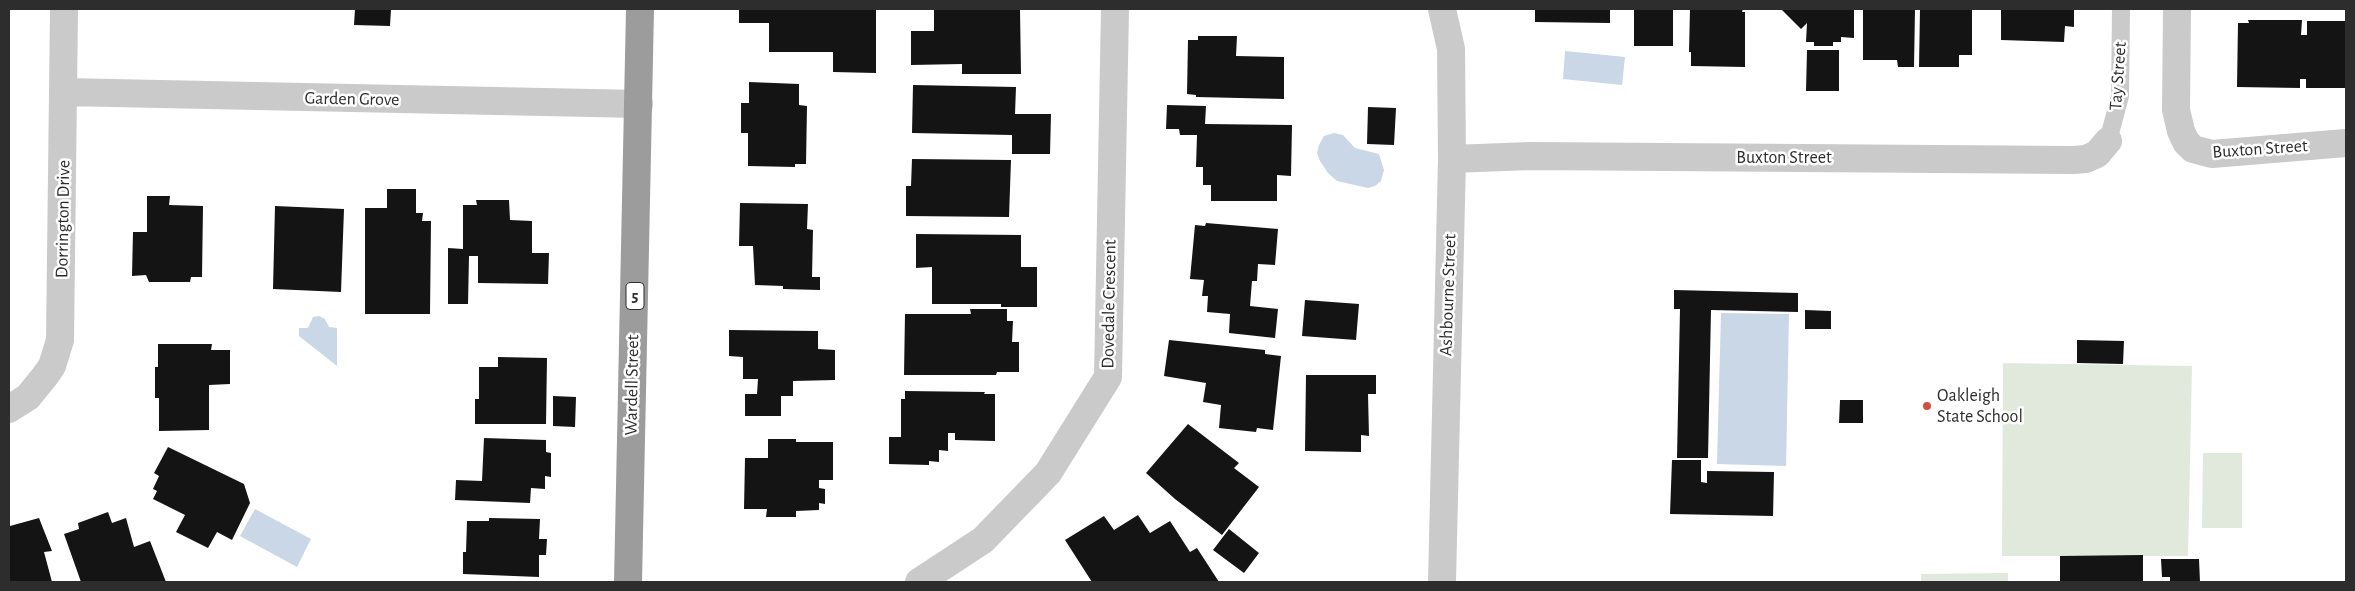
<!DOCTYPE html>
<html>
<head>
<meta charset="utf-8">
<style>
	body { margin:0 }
	#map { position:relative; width:2355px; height:591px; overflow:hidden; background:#fff; font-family:"Alegreya Sans",sans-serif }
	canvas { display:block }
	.frame { position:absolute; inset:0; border:10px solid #2d2d2d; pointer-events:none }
</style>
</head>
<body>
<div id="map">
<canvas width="2355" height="591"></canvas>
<div class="frame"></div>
</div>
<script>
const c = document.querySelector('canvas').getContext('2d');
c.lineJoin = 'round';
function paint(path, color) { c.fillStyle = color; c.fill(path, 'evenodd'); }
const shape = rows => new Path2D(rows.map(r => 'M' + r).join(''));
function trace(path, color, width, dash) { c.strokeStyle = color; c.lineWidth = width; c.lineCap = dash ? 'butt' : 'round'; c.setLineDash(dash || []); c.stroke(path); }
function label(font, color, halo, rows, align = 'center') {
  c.font = font + ' "Alegreya Sans",sans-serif'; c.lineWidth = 5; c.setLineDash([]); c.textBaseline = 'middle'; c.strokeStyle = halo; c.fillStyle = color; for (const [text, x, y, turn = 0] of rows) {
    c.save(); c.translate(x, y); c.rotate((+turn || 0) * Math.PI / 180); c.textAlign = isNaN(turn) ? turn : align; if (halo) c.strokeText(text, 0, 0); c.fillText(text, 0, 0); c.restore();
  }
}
const green = shape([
	[2003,363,2192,366,2188,556,2002,556],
	[2203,453,2242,453,2242,528,2202,528],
	[2008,573,2008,582,1921,582,1921,574]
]);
const water = shape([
	[1565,51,1625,57,1622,85,1563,79],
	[1334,133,1343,135,1355,148,1379,154,1384,170,1381,181,1375,186,1368,188,1337,181,1328,173,1320,161,1317,153,1319,145,1324,136],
	[1721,313,1789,314,1786,466,1717,464],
	[319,316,325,319,329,327,337,328,337,366,299,336,299,328,308,328,313,317],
	[255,509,311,539,297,567,240,536]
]);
const building = shape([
	[355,9,391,9,390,26,354,25],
	[739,9,876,9,876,73,833,72,833,52,769,52,769,23,739,23],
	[934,9,1020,9,1021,74,962,74,962,64,911,65,911,31,934,31],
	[1535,9,1610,9,1610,23,1535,22],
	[1634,9,1673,9,1673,46,1634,46],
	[1690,9,1743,9,1742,12,1745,12,1745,67,1691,66,1691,52,1689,52],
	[1781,9,1854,9,1854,38,1841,37,1841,42,1833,42,1833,46,1814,46,1814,42,1806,42,1807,23,1801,29],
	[1863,9,1915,9,1914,67,1898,67,1897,60,1863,60],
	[1920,9,1972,9,1972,55,1959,55,1959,67,1919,67],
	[2001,9,2074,9,2074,27,2065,26,2064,42,2001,40],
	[2248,20,2302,20,2301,35,2307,35,2307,21,2346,21,2346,88,2306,88,2306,79,2300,79,2300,88,2237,87,2238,23,2249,23],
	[1198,36,1237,36,1236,56,1284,57,1284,99,1196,97,1196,95,1187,94,1188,40,1198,40],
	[1807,50,1839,50,1839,91,1806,91],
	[749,82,799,84,799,105,807,106,806,164,795,164,795,167,748,166,748,133,741,133,741,103,749,103],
	[913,85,1016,87,1015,114,1051,114,1050,154,1012,154,1012,135,912,133],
	[1167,105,1206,106,1205,124,1292,125,1291,176,1277,175,1277,201,1211,201,1211,185,1203,185,1203,167,1196,167,1197,135,1180,135,1179,129,1166,129],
	[1368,107,1396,108,1394,145,1367,144],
	[912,159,1011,160,1009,217,906,216,906,186,911,186],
	[387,189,416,189,416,213,423,213,422,221,431,221,430,314,365,314,365,208,387,208],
	[147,196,170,196,169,205,203,206,202,277,191,277,190,282,149,282,146,275,132,276,133,232,147,232],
	[476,200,509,200,510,220,532,221,532,253,549,253,548,284,478,283,478,256,469,256,468,304,448,304,448,248,463,249,463,205,477,205],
	[740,203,808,204,807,229,813,230,812,277,820,277,820,290,783,289,783,286,755,285,753,246,739,246],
	[275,206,344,209,341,292,273,289],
	[1206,223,1278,229,1275,265,1258,264,1257,281,1252,281,1250,306,1278,309,1275,338,1229,333,1230,314,1207,312,1208,296,1202,296,1204,280,1190,279,1195,225,1205,226],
	[916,234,1021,235,1021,267,1037,267,1037,307,1001,307,1001,304,932,304,932,267,916,268],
	[1674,290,1798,293,1798,312,1711,310,1708,458,1677,458,1680,309,1674,309],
	[1305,300,1359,304,1356,340,1302,336],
	[970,309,1007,309,1007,321,1013,321,1012,342,1019,342,1019,372,997,372,996,375,904,375,905,314,971,314],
	[1805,310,1831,311,1831,329,1805,329],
	[729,330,818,331,818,349,835,350,835,380,793,381,793,396,781,396,781,416,745,416,745,394,757,394,758,379,743,379,743,357,729,356],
	[1169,340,1265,350,1265,354,1281,356,1273,430,1257,428,1256,432,1219,428,1221,405,1203,402,1206,383,1164,376],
	[2077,340,2124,341,2123,364,2077,363],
	[158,344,212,344,211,350,230,350,230,384,209,385,209,430,159,431,159,398,155,398,155,367,158,367],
	[498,357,547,358,546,424,475,424,475,399,479,399,479,367,498,367],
	[1306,375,1376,375,1376,394,1368,394,1369,436,1361,435,1361,452,1305,451],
	[905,391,985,392,984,394,995,394,995,441,955,440,955,433,948,433,948,451,939,450,939,462,929,461,929,465,889,464,889,437,901,437,901,399,905,399],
	[553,396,576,397,575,427,553,426],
	[1840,400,1863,400,1863,423,1839,423],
	[1188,424,1239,463,1234,468,1259,487,1222,535,1175,499,1146,473],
	[484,438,546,440,546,452,551,453,551,477,545,476,545,489,531,488,530,503,455,500,456,480,482,481],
	[768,439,796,439,796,442,833,442,833,480,819,480,819,488,825,489,825,504,819,503,819,510,796,511,796,517,766,517,767,509,744,509,745,458,768,458],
	[168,447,244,484,250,503,232,540,217,532,208,548,176,532,185,515,153,499,157,491,153,489,159,476,154,473],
	[1672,460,1701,460,1701,482,1707,483,1707,471,1774,472,1773,516,1670,514],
	[108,512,112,523,126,518,134,547,150,541,166,582,81,582,64,534,79,529,78,523],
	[1138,515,1150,533,1170,521,1190,552,1197,548,1219,582,1092,582,1065,540,1104,516,1114,530],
	[39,518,52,551,44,552,52,582,9,582,9,522,10,526],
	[489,518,540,519,539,539,547,539,546,555,539,555,539,577,463,574,463,552,466,552,467,521,489,521],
	[1229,529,1259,553,1244,573,1213,550],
	[2143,555,2143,582,2060,582,2060,556],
	[2161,559,2199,559,2200,582,2170,582,2170,577,2162,577]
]);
const service = shape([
	[2108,141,2120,96,2121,9]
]);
const minor = shape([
	[1442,9,1451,49,1452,159,1442,582],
	[2177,9,2176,110,2181,131,2186,142,2193,149,2212,154,2346,143],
	[65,92,639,104],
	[1452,159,1530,156,2073,160,2086,159,2097,154,2108,141],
	[9,409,28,397,45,376,52,366,60,340,64,9],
	[919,582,983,540,1048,473,1108,377,1115,9]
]);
const trunk = shape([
	[628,582,640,9]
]);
const markers = [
	[1927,406,5,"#d04f43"]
];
const shields = [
	[635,296,18]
];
const shieldNames = [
	["5",635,296]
];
const streetNames = [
	["Tay Street",2118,76,-86],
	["Garden Grove",352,99,1],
	["Buxton Street",2260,149,-4],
	["Buxton Street",1784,158],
	["Dorrington Drive",63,219,-89],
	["Ashbourne Street",1448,295,-88],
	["Dovedale Crescent",1109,304,-89],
	["Wardell Street",632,385,-89]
];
const poiNames = [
	["Oakleigh",1937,396],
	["State School",1937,417]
];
paint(green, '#e1e9dc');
paint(water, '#cad7e7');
paint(building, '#141414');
trace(service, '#cacaca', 18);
trace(minor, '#cacaca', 28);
trace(trunk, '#9c9c9c', 28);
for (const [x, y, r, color] of markers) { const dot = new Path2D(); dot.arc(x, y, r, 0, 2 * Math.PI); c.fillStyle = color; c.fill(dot); trace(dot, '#fff', 2); }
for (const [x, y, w] of shields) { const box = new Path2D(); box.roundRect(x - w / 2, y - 13.5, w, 27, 4); c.fillStyle = '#fff'; c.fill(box); trace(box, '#2d2d2d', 1); }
label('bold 16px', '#2d2d2d', null, shieldNames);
label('18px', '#2d2d2d', '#fff', streetNames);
label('18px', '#2d2d2d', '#fff', poiNames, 'left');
</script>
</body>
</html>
